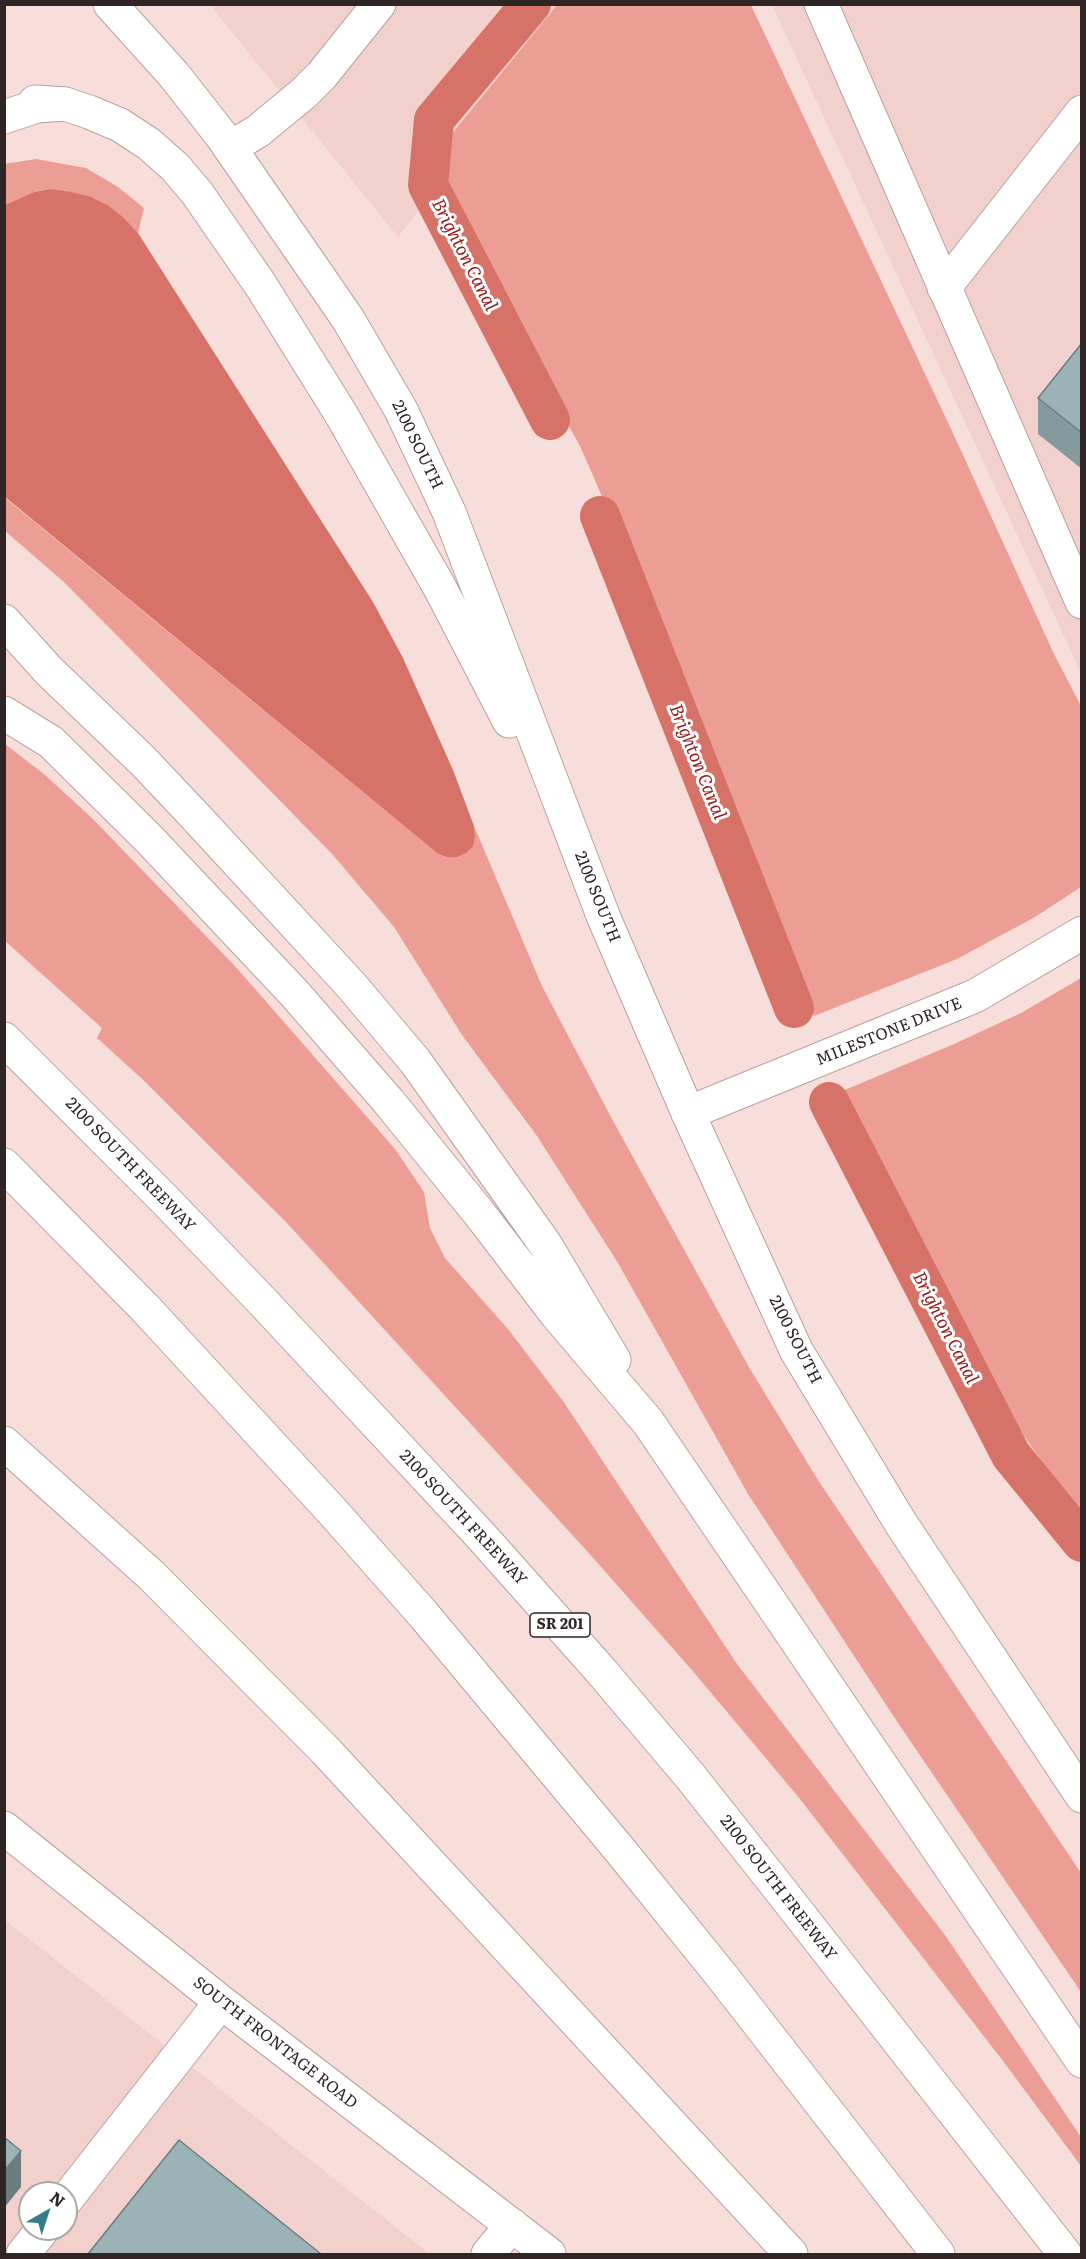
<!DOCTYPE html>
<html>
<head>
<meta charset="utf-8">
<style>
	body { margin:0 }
	#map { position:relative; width:1086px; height:2259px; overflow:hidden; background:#f7dedb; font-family:Literata,serif }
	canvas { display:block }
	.frame { position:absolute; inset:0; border:6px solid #2f2524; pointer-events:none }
	.north { position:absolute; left:18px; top:2181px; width:60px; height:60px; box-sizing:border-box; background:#fff; border:2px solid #aca8a7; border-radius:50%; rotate:39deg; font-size:16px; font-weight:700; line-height:24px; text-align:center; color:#2f2524 }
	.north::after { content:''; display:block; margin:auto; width:21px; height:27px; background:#357c87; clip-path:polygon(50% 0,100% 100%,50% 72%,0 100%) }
</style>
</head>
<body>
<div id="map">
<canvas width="1086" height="2259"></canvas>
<div class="frame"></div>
<div class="north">N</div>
</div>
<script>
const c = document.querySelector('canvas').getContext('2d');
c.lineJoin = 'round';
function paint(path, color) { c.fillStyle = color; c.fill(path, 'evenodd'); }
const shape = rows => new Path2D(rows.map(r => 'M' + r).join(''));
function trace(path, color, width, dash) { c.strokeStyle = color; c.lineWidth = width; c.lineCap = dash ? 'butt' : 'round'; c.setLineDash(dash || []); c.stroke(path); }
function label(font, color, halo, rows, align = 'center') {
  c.font = font + ' Literata,serif'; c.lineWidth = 6; c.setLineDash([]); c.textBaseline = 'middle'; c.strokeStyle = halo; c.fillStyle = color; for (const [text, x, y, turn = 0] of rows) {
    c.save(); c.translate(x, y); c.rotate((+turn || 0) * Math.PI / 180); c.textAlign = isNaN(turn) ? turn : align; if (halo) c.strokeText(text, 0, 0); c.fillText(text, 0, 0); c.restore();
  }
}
const built = shape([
	[210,5,580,5,398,237],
	[772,5,1081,5,1081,673],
	[5,1920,430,2254,5,2254],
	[30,2193,66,2193,66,2229,30,2229]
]);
const green = shape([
	[557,5,751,5,952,431,1054,654,1081,706,1081,887,1035,917,957,959,814,1016,655,618,580,446,459,229,439,189,443,155,451,135],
	[36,159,86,168,118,187,144,208,138,233,124,218,50,189,34,192,5,205,4,164],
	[4,497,437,853,475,836,474,826,542,986,612,1119,750,1369,818,1480,1081,1873,1081,1992,898,1723,748,1494,618,1263,537,1136,462,1035,394,927,333,855,242,762,64,582,5,531],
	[5,744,44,774,93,819,235,966,395,1149,424,1192,430,1228,445,1258,508,1329,563,1401,737,1664,945,1935,1081,2137,1081,2166,1003,2061,800,1799,691,1669,587,1551,286,1222,140,1077,97,1038,102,1028,5,941],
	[1081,978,1081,1517,1019,1429,854,1128,840,1092,954,1044,1021,1013]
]);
const water = shape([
	[50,189,71,192,91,197,109,206,124,218,138,233,373,602,403,658,453,770,474,826,475,836,473,846,466,853,457,857,447,857,437,853,5,497,5,205,34,192]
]);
const canal = shape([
	[531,4,434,120,428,185,550,420],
	[600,516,794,1008],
	[829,1102,1011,1455,1082,1542]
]);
const minor = shape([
	[821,4,1082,602],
	[230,148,258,131,304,93,322,75,379,4],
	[944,288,1082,112],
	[688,1113,975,996,1082,933],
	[4,1828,221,2002,549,2254],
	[66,2200,221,2002],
	[23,2254,43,2229],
	[488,2254,512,2225]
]);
const major = shape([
	[110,4,174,75,221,135,348,319,401,410,449,512,604,918,688,1113,796,1350,900,1522,1082,1796],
	[35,102,65,104,89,112,120,125,149,144,175,167,197,193,260,284,341,414,440,588,509,721]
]);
const highway = shape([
	[4,117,37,106,65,104],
	[4,621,49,671,143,761,195,816,350,984,415,1061,545,1244,614,1360],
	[4,713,51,742,149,839,295,994,389,1102,479,1213,557,1315,648,1422,1082,2061],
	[4,1039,166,1201,263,1302,482,1537,602,1672,690,1776,774,1882,1065,2254],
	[4,1165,145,1308,332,1511,423,1614,619,1849,721,1975,938,2254],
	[4,1443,151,1575,324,1749,791,2254]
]);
const wall = shape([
	[1082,343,1082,469,1038,434,1038,398]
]);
const shadedWall = shape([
	[21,2151,21,2187,4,2208,4,2171]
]);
const building = shape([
	[1082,343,1082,433,1038,398,1082,343],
	[4,2137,21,2151,4,2171,4,2137],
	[179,2140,321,2254,88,2254,179,2140]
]);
const shields = [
	[560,1625,60]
];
const shieldNames = [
	["SR 201",560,1625]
];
const streetNames = [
	["2100 SOUTH",417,445,64],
	["2100 SOUTH",597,897,68],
	["MILESTONE DRIVE",889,1032,-22],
	["2100 SOUTH FREEWAY",130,1165,46],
	["2100 SOUTH",795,1340,63],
	["2100 SOUTH FREEWAY",463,1518,47],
	["2100 SOUTH FREEWAY",778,1888,52],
	["SOUTH FRONTAGE ROAD",275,2043,38]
];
const waterNames = [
	["Brighton Canal",464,255,63],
	["Brighton Canal",697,762,68],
	["Brighton Canal",945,1328,63]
];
paint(built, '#f2d1cc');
paint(green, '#ec9d94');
paint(water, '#d77268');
trace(canal, '#d77268', 40);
trace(minor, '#b8a19d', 35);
trace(major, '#b8a19d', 35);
trace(highway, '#b8a19d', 35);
trace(minor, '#fff', 33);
trace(major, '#fff', 33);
trace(highway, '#fff', 33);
paint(wall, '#859a9d');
paint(shadedWall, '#6c7d80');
paint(building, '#9bb3b7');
trace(building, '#6c7d80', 1.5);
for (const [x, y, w] of shields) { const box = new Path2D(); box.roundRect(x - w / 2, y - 12, w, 24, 4.5); c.fillStyle = '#fff'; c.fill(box); trace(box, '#2f2524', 1.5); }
label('bold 15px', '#2f2524', null, shieldNames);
label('16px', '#2f2524', '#fff', streetNames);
label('italic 18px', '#961a1b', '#fff', waterNames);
</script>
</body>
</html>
